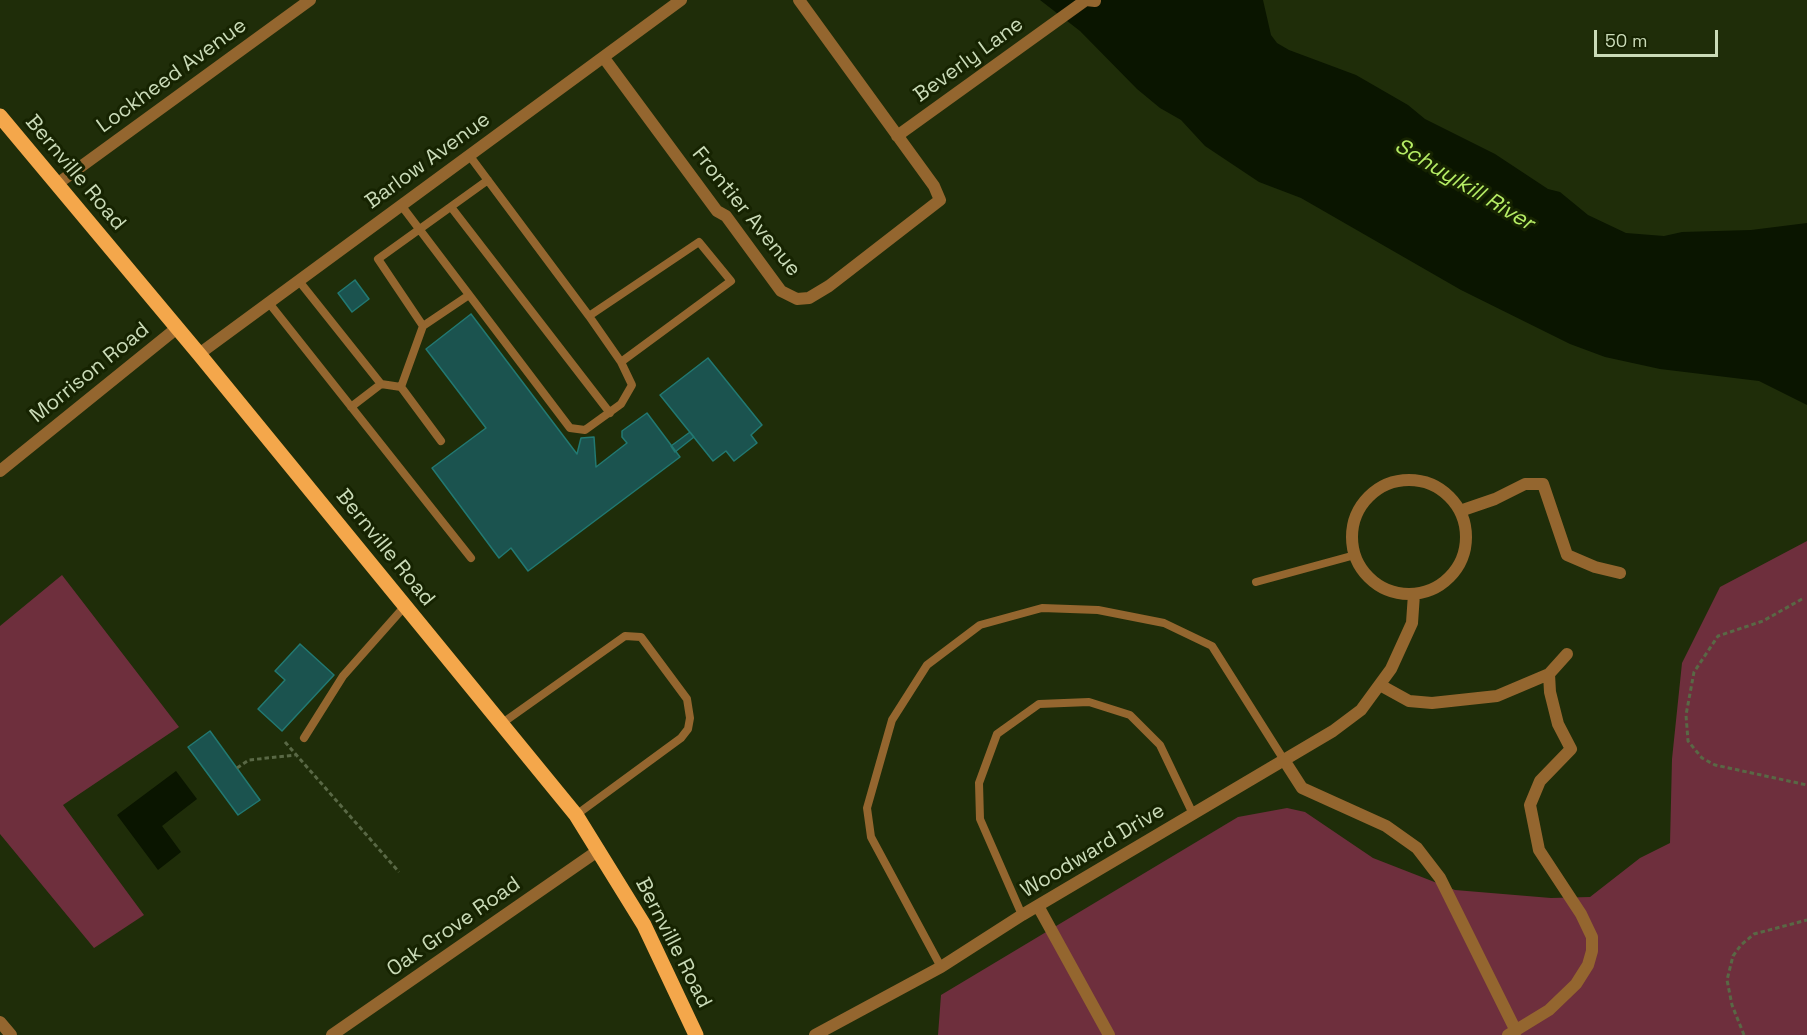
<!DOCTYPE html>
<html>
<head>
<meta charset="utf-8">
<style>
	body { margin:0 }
	#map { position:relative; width:1807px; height:1035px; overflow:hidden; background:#1f2d09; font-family:"Space Grotesk",sans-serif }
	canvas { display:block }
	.scale { position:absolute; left:1594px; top:30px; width:124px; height:27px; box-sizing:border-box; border:3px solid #cadbb8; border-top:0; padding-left:8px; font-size:18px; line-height:21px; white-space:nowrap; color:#cadbb8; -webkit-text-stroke:4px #162301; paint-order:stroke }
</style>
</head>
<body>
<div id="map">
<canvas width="1807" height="1035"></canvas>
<div class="scale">50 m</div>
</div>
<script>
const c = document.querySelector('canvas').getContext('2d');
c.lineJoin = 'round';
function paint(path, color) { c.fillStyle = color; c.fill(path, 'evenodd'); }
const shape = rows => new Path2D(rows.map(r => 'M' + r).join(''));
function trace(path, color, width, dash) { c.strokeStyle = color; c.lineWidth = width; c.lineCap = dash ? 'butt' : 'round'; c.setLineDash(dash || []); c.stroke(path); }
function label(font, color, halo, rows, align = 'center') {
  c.font = font + ' "Space Grotesk",sans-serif'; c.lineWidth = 6; c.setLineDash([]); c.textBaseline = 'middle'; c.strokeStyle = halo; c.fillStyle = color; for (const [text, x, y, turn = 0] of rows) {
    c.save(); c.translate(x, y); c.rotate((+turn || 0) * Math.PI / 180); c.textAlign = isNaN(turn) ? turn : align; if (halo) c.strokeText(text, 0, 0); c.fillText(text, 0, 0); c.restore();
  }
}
const green = shape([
	[1807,541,1807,1035,938,1035,941,995,1238,817,1287,808,1305,812,1373,858,1455,890,1551,898,1590,897,1640,858,1670,843,1672,759,1682,663,1720,587],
	[62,575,179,727,63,805,144,915,94,948,0,834,0,626]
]);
const water = shape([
	[1040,0,1263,0,1271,35,1277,43,1289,50,1356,75,1408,105,1425,119,1495,154,1548,189,1560,192,1588,215,1626,233,1664,236,1682,232,1751,230,1807,223,1807,405,1759,381,1660,369,1605,357,1570,344,1461,290,1301,198,1259,182,1205,146,1181,120,1160,108,1137,89,1080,31],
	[176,771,197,799,162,826,181,852,158,870,117,815]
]);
const building = shape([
	[355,280,369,299,352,312,338,293,355,280],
	[471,314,577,454,581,438,594,437,596,467,627,443,622,437,622,431,647,413,680,457,528,571,511,548,499,558,432,468,486,428,426,349,471,314],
	[708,358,762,425,751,435,757,443,734,461,726,451,713,461,660,395,708,358],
	[690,432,694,437,675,452,671,446,690,432],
	[300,644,334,675,282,731,258,709,285,680,275,671,300,644],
	[210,731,260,800,238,815,188,747,210,731]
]);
const path = shape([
	[1802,599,1763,621,1718,636,1694,672,1686,715,1688,741,1702,758,1715,765,1807,785],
	[285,742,399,872],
	[237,768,249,760,295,755],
	[1744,1035,1732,1005,1727,980,1733,956,1741,945,1754,934,1807,920]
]);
const service = shape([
	[401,205,570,428,585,430,621,404,632,385,621,362,731,281,699,242,589,316,469,155],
	[451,207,610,413],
	[299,281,381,384,401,387,441,441],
	[469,295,423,326,378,259,488,180],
	[269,303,471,558],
	[589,316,621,362],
	[401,387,423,326],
	[351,407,381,384],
	[1256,582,1355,555],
	[501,724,625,636,641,637,687,699,690,718,688,729,681,738,576,815],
	[304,738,343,676,405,606],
	[1022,915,980,819,979,783,997,734,1039,704,1089,702,1130,715,1160,745,1193,814],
	[941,967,871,837,867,808,892,720,927,665,980,625,1042,608,1098,610,1164,623,1212,646,1284,760]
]);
const minor = shape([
	[604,58,717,211,726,216,781,291,797,299,809,298,829,286,940,200,934,186,799,0],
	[897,136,1086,0,1095,1],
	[57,184,310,0],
	[199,354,681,0],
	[0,471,177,328],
	'1352 537a57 57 0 1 1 114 0a57 57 0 1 1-114 0Z',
	[1460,511,1495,499,1525,484,1543,484,1567,555,1595,567,1620,573],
	[1380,685,1409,701,1432,703,1497,696,1549,674,1567,654],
	[1284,760,1302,788,1386,826,1417,848,1440,878,1516,1031],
	[1038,906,1109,1035],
	[0,1022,11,1035],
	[332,1035,599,850],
	[815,1035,941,967,1022,915,1333,731,1361,710,1391,669,1412,623,1414,594],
	[1508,1035,1549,1010,1576,984,1588,965,1592,951,1592,937,1581,914,1539,850,1530,805,1540,781,1571,749,1558,724,1550,692,1549,674]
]);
const primary = shape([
	[0,116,199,354,576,815,644,925,696,1035]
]);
const streetNames = [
	["Beverly Lane",969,60,-36],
	["Lockheed Avenue",172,76,-36],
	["Barlow Avenue",428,161,-36],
	["Bernville Road",75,173,50],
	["Frontier Avenue",746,212,51],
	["Morrison Road",90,373,-39],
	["Bernville Road",385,548,51],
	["Woodward Drive",1093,851,-31],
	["Oak Grove Road",454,927,-35],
	["Bernville Road",673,943,63]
];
const waterNames = [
	["Schuylkill River",1464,185,31]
];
paint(green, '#6e2f3d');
paint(water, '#0a1500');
paint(building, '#1b534f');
trace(building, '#227972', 1.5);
trace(path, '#596845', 3, [4.5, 3]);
trace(service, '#94662f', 8);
trace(minor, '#94662f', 12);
trace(primary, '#f4a74b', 15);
label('21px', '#cadbb8', '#162301', streetNames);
label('italic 22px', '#b6ed65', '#162301', waterNames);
</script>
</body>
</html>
